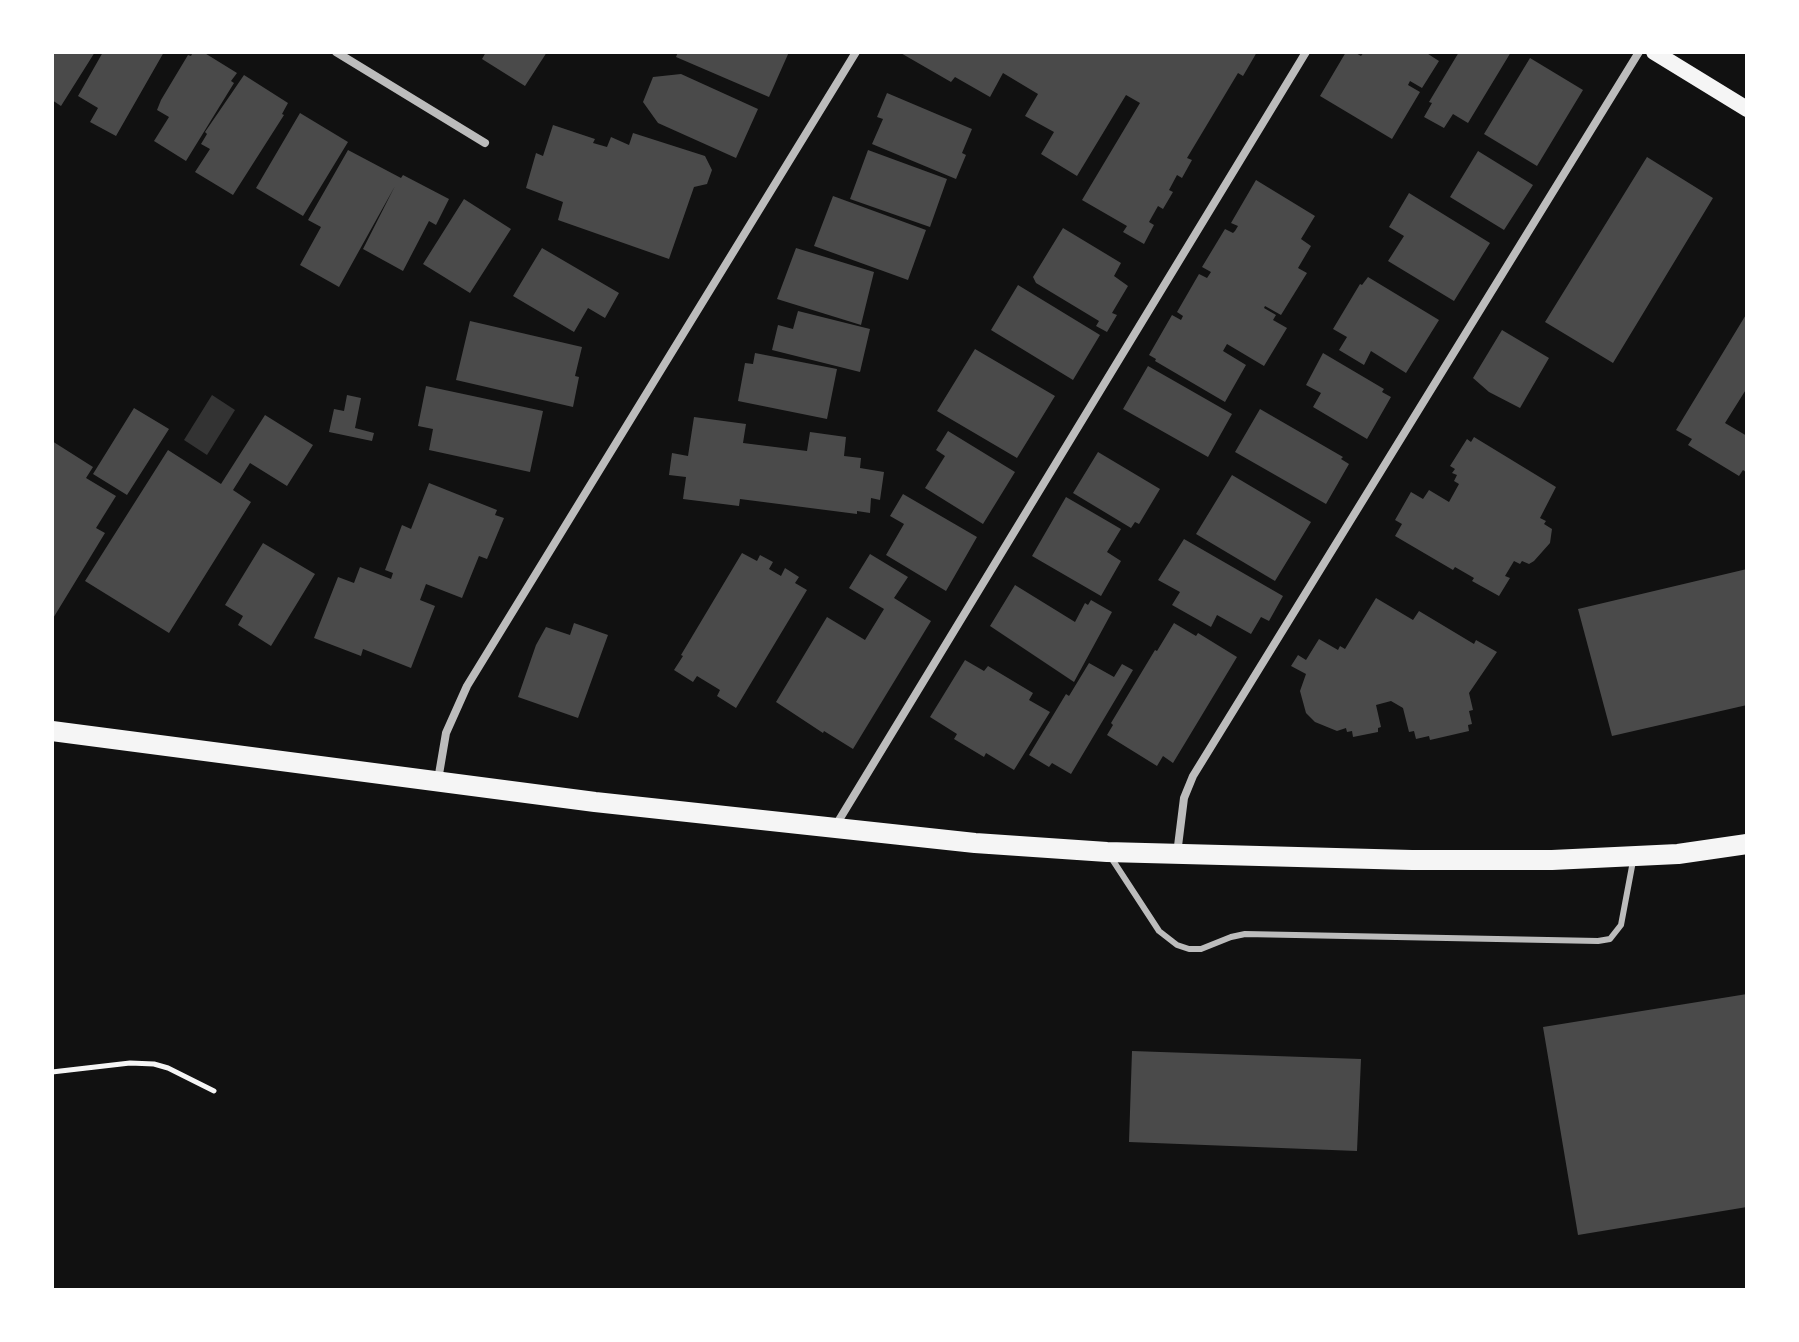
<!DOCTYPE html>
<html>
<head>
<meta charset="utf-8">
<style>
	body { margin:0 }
	#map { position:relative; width:1799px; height:1342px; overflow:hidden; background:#111; font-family:Mulish,sans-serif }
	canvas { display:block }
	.frame { position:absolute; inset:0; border:54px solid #fff; pointer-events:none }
</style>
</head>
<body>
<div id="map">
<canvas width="1799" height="1342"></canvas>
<div class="frame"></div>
</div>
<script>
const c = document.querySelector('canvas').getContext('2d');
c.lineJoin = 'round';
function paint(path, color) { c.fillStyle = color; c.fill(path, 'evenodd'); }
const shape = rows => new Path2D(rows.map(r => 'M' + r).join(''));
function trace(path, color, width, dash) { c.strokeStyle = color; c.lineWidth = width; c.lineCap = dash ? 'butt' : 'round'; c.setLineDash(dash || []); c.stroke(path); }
const water = shape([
	[212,395,235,410,207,455,184,440]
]);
const building = shape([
	[52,52,95,52,61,106,52,100],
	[103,52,164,52,116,136,90,122,98,108,78,96],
	[193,52,203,52,237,73,231,81,234,83,186,161,154,141,169,117,157,110,161,100,188,55,191,56],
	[486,52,547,52,525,86,482,59],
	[678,52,789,52,769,97,676,57],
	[899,52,1257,52,1243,76,1238,73,1187,158,1192,160,1182,178,1177,175,1169,190,1173,192,1163,209,1158,206,1149,222,1154,225,1144,244,1123,232,1127,226,1082,200,1140,103,1126,95,1077,176,1041,154,1054,132,1025,116,1038,94,1003,73,990,97,955,77,951,82],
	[1346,52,1354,52,1361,56,1364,52,1425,52,1439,61,1422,88,1410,81,1408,85,1420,92,1392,139,1320,96],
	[1459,52,1511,52,1468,123,1453,114,1444,128,1424,117,1432,103,1429,102],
	[1530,58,1583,90,1537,166,1484,134],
	[681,74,758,109,736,158,658,123,643,102,653,77],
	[244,75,288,103,282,114,284,115,233,195,195,172,210,149,201,144,207,134,205,132],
	[887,93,972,129,962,153,966,155,956,179,872,144,883,119,877,117],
	[300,113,348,142,303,216,256,188],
	[553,125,595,139,593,143,607,147,611,137,629,145,633,133,705,156,712,170,707,184,694,187,669,259,558,220,563,202,526,188,536,153,543,156],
	[348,150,401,178,403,175,449,199,436,225,429,221,403,271,363,249,395,186,339,287,300,265,321,227,308,220],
	[868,150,947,179,930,227,850,199],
	[1478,151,1533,185,1504,230,1450,197],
	[1647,157,1713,198,1613,363,1545,322],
	[1256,180,1315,216,1301,239,1311,246,1298,268,1307,273,1281,315,1265,306,1264,308,1276,315,1273,320,1287,328,1264,366,1227,344,1223,351,1246,365,1225,402,1155,361,1156,359,1149,355,1172,315,1181,320,1183,316,1177,312,1199,274,1207,278,1211,272,1202,267,1225,229,1233,233,1235,231,1238,226,1231,223],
	[1409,193,1490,243,1454,301,1388,261,1404,236,1389,227],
	[833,196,926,230,908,280,814,246],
	[464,199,511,229,470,293,423,264],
	[1063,228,1121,263,1114,276,1128,286,1112,313,1117,315,1107,332,1096,326,1099,321,1036,283,1033,277],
	[542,248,619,293,605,318,588,308,574,332,513,296],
	[796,248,874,272,861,325,777,299],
	[1368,277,1439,320,1406,373,1371,351,1364,365,1339,350,1347,337,1333,329,1360,284,1362,285],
	[1018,285,1100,335,1073,380,991,330],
	[798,311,870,329,860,372,772,350,778,325,793,329],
	[1747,313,1747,388,1725,423,1747,436,1747,473,1743,470,1739,476,1688,445,1692,439,1676,430],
	[470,321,582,347,575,376,579,377,573,407,456,380],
	[1502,330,1549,358,1520,408,1489,392,1473,378],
	[975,349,1055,396,1017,458,937,411],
	[755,353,837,369,827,419,738,401,745,363,753,364],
	[1323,353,1384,389,1382,392,1391,397,1367,439,1313,407,1321,393,1306,385],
	[1148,366,1232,414,1208,457,1123,409],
	[426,386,543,411,530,472,429,450,433,429,418,426],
	[347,395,361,398,355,428,374,433,372,441,329,432,334,409,344,411],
	[134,408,169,429,127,495,93,474],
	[1260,409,1343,457,1341,459,1349,464,1326,504,1235,452],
	[265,415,313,445,287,486,250,463,233,490,251,502,169,633,85,581,168,450,221,484],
	[694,417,746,424,743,443,807,451,810,432,846,437,844,456,861,458,860,468,884,472,880,500,871,498,870,513,857,511,857,514,740,499,739,506,683,499,686,477,669,475,672,453,688,456],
	[948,431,1015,472,983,524,925,488,945,456,936,450],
	[1474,437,1556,487,1540,518,1546,521,1544,524,1552,529,1550,543,1534,561,1529,564,1522,561,1520,564,1514,561,1505,576,1510,578,1499,596,1472,581,1474,578,1455,567,1453,570,1395,536,1402,524,1395,520,1411,492,1423,499,1429,490,1449,502,1459,484,1454,481,1457,475,1452,473,1455,469,1450,466,1467,439,1471,442],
	[52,441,93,467,86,478,116,496,96,528,105,533,52,620],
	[1098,452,1160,489,1139,524,1135,522,1131,528,1073,493],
	[1232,475,1311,522,1275,581,1196,534],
	[429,483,497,510,495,515,504,518,487,559,479,556,462,598,426,584,420,600,435,606,411,668,363,649,361,656,314,638,338,577,354,583,360,567,391,579,393,573,385,570,402,525,411,529],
	[903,494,977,537,946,591,886,555,904,524,890,516],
	[1066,497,1121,529,1107,552,1121,561,1101,596,1032,556],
	[1184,539,1283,596,1269,621,1261,617,1251,634,1217,615,1211,627,1172,605,1180,592,1158,580],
	[263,543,315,574,271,646,238,625,243,616,225,605],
	[742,553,757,561,760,555,773,562,769,569,781,576,785,568,799,577,795,583,807,590,736,708,717,696,720,690,697,676,693,682,674,670,683,656,681,655],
	[870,554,908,577,894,598,931,621,853,749,824,731,823,733,776,702,827,617,865,640,884,609,849,588],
	[1747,569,1747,705,1612,736,1578,609],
	[1015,585,1075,622,1085,603,1088,605,1091,600,1112,612,1074,682,990,626],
	[1376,598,1413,620,1419,611,1474,644,1476,640,1497,652,1469,693,1473,710,1469,711,1472,724,1468,725,1469,731,1430,740,1429,736,1416,739,1414,731,1409,732,1403,708,1391,701,1376,705,1381,727,1378,728,1378,732,1353,737,1352,731,1347,732,1346,728,1337,731,1315,722,1306,713,1300,691,1306,674,1291,666,1298,655,1306,660,1319,639,1338,650,1340,646,1345,649],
	[574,623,608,635,578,718,518,697,536,645,546,627,570,635],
	[1174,623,1196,636,1198,633,1237,657,1173,763,1163,756,1157,766,1107,735,1113,725,1111,723,1155,650,1157,651],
	[965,660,984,671,988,666,1033,693,1029,700,1050,712,1014,770,986,753,984,757,954,739,957,734,930,717],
	[1089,663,1114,677,1122,664,1133,670,1071,774,1052,763,1049,767,1029,755,1066,694,1069,696],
	[1747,994,1747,1207,1578,1235,1543,1027],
	[1132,1051,1361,1059,1357,1151,1129,1142]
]);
const path = shape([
	[52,1072,130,1063,154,1064,168,1068,214,1091]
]);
const service = shape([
	[1110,856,1159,931,1177,945,1189,949,1201,949,1231,937,1245,934,1598,941,1610,939,1621,925,1633,861]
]);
const minor = shape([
	[336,52,485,143],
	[438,780,446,733,467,686,856,52],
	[836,825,1306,52],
	[1177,854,1184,798,1193,776,1639,52]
]);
const secondary = shape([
	[1654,52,1747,109]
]);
const primary = shape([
	[52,731,595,802,975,843,1107,852,1412,860,1552,860,1678,854,1747,844]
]);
paint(water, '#333');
paint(building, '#4a4a4a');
trace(path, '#f5f5f5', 5);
trace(service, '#bcbcbc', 6);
trace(minor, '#bcbcbc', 8);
trace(secondary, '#f5f5f5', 16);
trace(primary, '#f5f5f5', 20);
</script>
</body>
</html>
